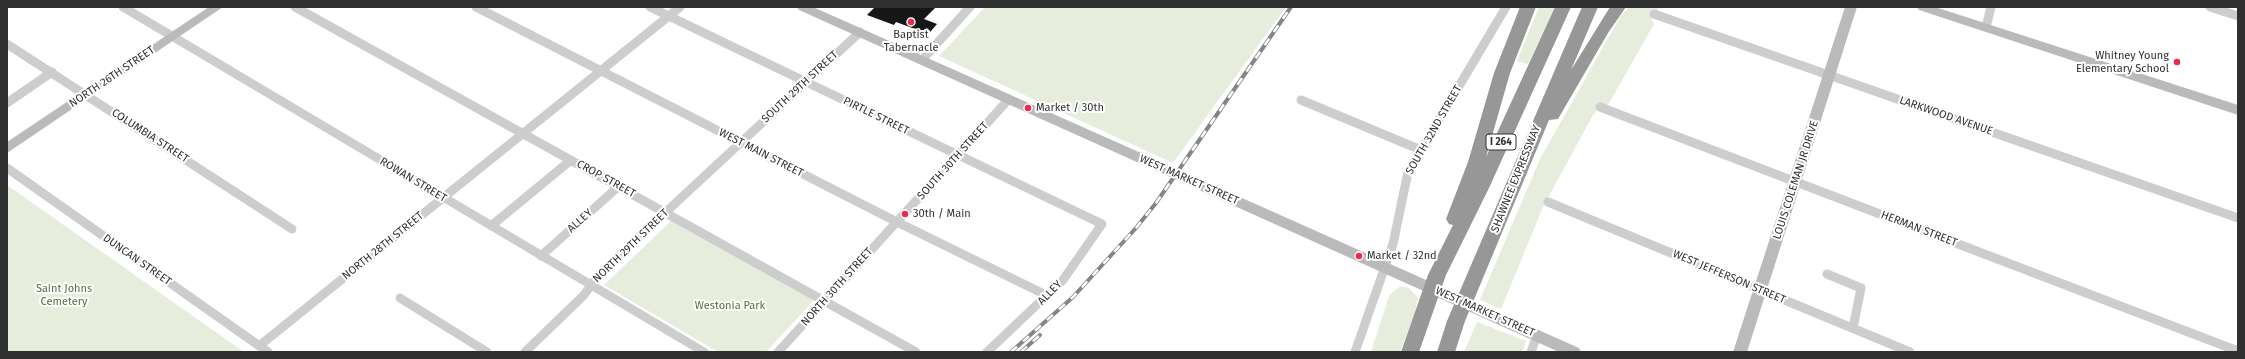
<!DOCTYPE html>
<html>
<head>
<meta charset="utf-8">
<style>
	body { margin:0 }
	#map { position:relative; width:2245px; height:359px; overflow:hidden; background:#fff; font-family:"Fira Sans",sans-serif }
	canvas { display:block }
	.frame { position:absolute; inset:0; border:8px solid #303030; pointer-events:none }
</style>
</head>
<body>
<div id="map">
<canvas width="2245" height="359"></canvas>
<div class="frame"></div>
</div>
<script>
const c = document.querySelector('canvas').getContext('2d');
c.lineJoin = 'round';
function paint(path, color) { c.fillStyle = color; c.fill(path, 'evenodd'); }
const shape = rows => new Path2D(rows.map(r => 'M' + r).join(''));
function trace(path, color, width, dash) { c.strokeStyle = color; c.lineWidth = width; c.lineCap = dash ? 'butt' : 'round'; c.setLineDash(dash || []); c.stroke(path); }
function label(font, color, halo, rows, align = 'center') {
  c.font = font + ' "Fira Sans",sans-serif'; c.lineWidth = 4; c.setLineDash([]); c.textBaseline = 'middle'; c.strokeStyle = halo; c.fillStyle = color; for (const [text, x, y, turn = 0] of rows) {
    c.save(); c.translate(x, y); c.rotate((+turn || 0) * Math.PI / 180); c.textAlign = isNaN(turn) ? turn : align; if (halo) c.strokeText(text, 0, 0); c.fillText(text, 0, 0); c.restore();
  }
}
const green = shape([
	[985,7,1286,7,1173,163,939,56],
	[1539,7,1555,7,1528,64,1517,61],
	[1629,7,1659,7,1651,19,1654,24,1608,105,1600,107,1593,115,1543,207,1501,309,1480,300,1540,159,1620,17],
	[7,185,244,352,7,352],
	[671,221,814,300,766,352,718,352,604,285],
	[1400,286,1409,288,1418,298,1415,312,1400,352,1371,352,1389,296],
	[1477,322,1526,341,1522,352,1464,352]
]);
const building = shape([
	[875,7,936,7,924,19,937,24,925,38,912,32,915,29,896,22,894,25,867,15]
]);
const street = shape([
	[123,7,704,352],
	[295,7,916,352],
	[476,7,897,222,1048,296],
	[650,7,1102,224,1063,280,987,352],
	[2210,7,2238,16],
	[1654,14,2238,218],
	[1986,27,1991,7],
	[7,44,292,229],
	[922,60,970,7],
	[1301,100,1421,150],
	[7,103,52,72],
	[1600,107,2238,351],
	[7,168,268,352],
	[1548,202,1910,352],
	[491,226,571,160],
	[541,256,619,186],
	[1827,274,1861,288,1853,328],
	[400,298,487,352],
	[259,346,680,7],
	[525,352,584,295,599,274,860,32],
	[778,352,1009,99],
	[1355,352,1393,244,1408,172,1506,7],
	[1531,352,1537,335]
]);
const secondary = shape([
	[209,7,223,7,7,153,7,142,209,7],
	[797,7,813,7,1579,348,1581,352,1559,352,799,10,797,7],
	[1845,7,1857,7,1747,352,1733,352,1845,7],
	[1917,7,1935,7,2238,105,2238,115,1919,10,1917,7]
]);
const highway = shape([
	[1520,7,1536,7,1510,73,1486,157,1555,7,1571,7,1489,188,1446,275,1419,352,1401,352,1428,275,1453,225,1449,224,1446,219,1468,162,1494,73,1520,7],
	[1582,7,1598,7,1571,70,1610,7,1626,7,1608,33,1558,119,1549,120,1465,321,1455,352,1437,352,1447,321,1582,7]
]);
const rail = shape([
	[1011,352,1073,297,1136,228,1156,203,1291,7],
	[1021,352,1040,335]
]);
const markers = [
	[911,22,4,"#ee2a4a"],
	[2177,62,4,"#ee2a4a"],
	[1028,108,4,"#ee2a4a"],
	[905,214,4,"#ee2a4a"],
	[1359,256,4,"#ee2a4a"]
];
const shields = [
	[1501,142,30]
];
const shieldNames = [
	["I 264",1501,142]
];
const poiNames = [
	["Baptist",911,35,"center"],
	["Tabernacle",911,48,"center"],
	["Whitney Young",2169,56,"right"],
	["Elementary School",2169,69,"right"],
	["Market / 30th",1036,108],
	["30th / Main",913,214],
	["Market / 32nd",1367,256]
];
const streetNames = [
	["NORTH 26TH STREET",112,77,-34],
	["SOUTH 29TH STREET",800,87,-43],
	["PIRTLE STREET",876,116,26],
	["LARKWOOD AVENUE",1946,116,19],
	["SOUTH 32ND STREET",1434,130,-60],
	["COLUMBIA STREET",150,136,33],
	["WEST MAIN STREET",761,153,27],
	["SOUTH 30TH STREET",953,161,-48],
	["CROP STREET",606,179,29],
	["SHAWNEE EXPRESSWAY",1516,179,-68],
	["ROWAN STREET",413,180,31],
	["WEST MARKET STREET",1189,180,24],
	["LOUIS COLEMAN JR DRIVE",1796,180,-72],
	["ALLEY",580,221,-42],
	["HERMAN STREET",1919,229,21],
	["NORTH 28TH STREET",383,246,-39],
	["NORTH 29TH STREET",631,246,-44],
	["DUNCAN STREET",137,260,35],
	["WEST JEFFERSON STREET",1729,277,23],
	["NORTH 30TH STREET",837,287,-48],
	["ALLEY",1050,293,-46],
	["WEST MARKET STREET",1485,312,24]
];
const parkNames = [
	["Saint Johns",64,289],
	["Cemetery",64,302],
	["Westonia Park",730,306]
];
paint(green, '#e7eddd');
paint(building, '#171717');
trace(street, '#cdcdcd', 9);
paint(secondary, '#bababa');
paint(highway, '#979797');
trace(rail, '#858585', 4);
trace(rail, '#fff', 2.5, [8]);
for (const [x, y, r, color] of markers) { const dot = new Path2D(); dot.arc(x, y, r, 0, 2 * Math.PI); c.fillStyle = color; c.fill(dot); trace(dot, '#fff', 1.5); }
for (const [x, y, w] of shields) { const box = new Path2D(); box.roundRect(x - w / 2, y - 8, w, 16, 3); c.fillStyle = '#fff'; c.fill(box); trace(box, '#303030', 1); }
label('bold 10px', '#303030', null, shieldNames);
label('11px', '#303030', '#fff', poiNames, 'left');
label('11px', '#303030', '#fff', streetNames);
label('11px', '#576e3a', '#fff', parkNames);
</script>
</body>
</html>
